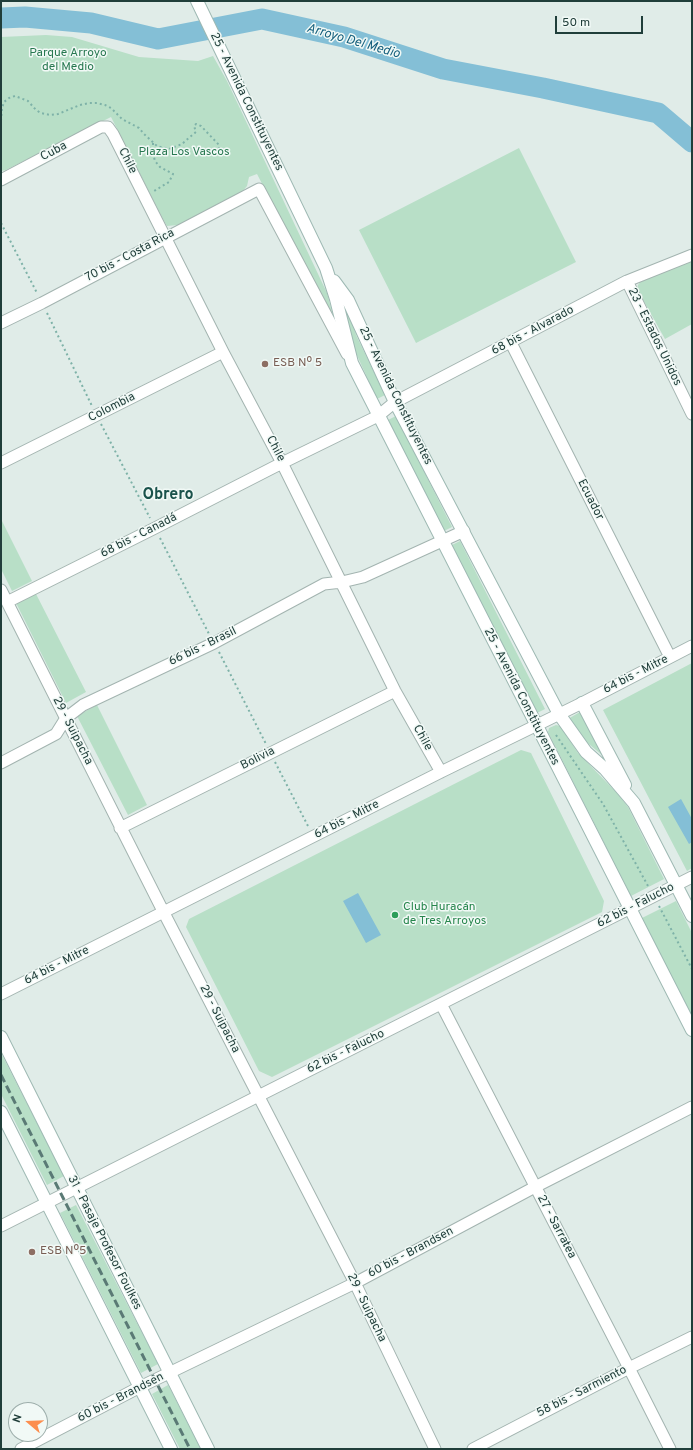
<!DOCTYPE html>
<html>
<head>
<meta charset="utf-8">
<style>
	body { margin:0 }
	#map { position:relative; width:693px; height:1450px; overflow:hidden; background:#e0ece8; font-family:Overpass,sans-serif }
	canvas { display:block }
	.frame { position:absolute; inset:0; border:2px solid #203e3a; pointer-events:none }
	.north { position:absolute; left:8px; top:1402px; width:40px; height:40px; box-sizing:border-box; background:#f1f9f6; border:1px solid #9daeab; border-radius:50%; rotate:289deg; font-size:11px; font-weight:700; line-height:16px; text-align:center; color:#203e3a }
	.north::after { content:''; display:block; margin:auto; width:14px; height:18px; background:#fc8e4f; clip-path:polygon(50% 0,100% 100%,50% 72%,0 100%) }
	.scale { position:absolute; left:555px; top:16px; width:88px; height:18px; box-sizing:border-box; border:2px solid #203e3a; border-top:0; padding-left:5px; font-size:12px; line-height:14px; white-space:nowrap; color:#203e3a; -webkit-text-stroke:3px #f1f9f6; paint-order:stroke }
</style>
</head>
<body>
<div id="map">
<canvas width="693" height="1450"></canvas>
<div class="frame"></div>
<div class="north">N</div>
<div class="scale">50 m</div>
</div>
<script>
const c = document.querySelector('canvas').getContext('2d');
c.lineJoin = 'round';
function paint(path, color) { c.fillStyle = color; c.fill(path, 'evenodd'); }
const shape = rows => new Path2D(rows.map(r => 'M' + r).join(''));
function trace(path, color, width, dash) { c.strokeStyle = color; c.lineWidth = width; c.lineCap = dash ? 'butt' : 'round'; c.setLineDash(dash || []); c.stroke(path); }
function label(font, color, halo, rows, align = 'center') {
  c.font = font + ' Overpass,sans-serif'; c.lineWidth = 3; c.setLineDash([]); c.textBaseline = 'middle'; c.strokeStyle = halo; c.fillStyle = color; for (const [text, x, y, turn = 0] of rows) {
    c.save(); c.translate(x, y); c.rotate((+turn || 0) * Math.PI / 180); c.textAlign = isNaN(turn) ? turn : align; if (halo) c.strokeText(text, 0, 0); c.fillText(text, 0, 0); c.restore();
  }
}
const green = shape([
	[46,35,72,37,139,57,198,61,213,56,227,81,327,293,336,327,257,174,249,177,247,186,242,192,178,225,167,226,164,221,111,117,6,170,1,171,1,37],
	[519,148,576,262,416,343,359,230],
	[692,261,692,324,665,339,637,289,638,285,641,281],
	[345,302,356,335,385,395,377,399,355,351,340,304],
	[396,416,452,527,444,531,388,420],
	[1,519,32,581,12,591,1,569],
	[460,541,545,709,537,713,452,545],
	[35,592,86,692,66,703,16,603],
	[692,663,692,868,687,871,603,710],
	[97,705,147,805,128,815,77,716],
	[580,712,602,755,584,740,568,719],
	[556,725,560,726,578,753,617,793,628,807,664,879,631,896,548,732,549,728],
	[521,750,531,753,604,901,602,912,272,1077,259,1071,186,927,189,919],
	[676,901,692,933,692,1017,642,918],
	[1,1053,64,1176,47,1185,1,1094],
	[76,1205,158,1364,141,1373,60,1213],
	[168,1385,201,1449,180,1449,152,1394]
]);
const water = shape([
	[681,799,692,819,692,842,689,844,668,807],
	[358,893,381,935,366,943,343,901]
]);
const river = shape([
	[1,18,25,17,91,23,158,39,262,19,344,37,443,69,543,88,658,113,692,142]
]);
const path = shape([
	[1,121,2,108,4,102,9,98,15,96,28,101,36,110,41,113,50,115,58,114,80,105,89,103,97,103,105,105,111,108,122,119,139,128,144,134,157,146,169,149,182,144,190,137,196,132,194,126,196,124,201,126,219,145,220,156],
	[153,143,153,154,155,161,160,167,173,174,169,182,154,191],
	[1,223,37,293],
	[47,313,92,406],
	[101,424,150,518],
	[160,538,209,634],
	[219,652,266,744],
	[556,735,603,804,648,886],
	[275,762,309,828],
	[659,906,692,969]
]);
const street = shape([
	[1,180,101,127,108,127,113,134,223,352,282,463,395,691,441,772],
	[627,281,692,414],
	[1,323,42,303,259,189,347,354],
	[511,343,670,657],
	[1,463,223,352],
	[1,590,164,913,355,1283,435,1449],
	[7,602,155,528,282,463,378,416,395,402,627,281,692,255],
	[1,763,56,734,66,718,83,705,214,643,324,584,342,582,363,577,464,531],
	[120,828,395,691],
	[1,994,441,772,582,703,692,646],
	[441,1004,629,1368,670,1449],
	[1,1226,692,877],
	[21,1449,140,1387,355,1283,535,1187,692,1107],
	[473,1449,629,1368,692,1337]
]);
const secondary = shape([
	[197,1,326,268,336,299,352,363,692,1030],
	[334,281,348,300,395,402,559,714,586,752,605,769,634,803,692,916],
	[582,703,625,785],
	[1,1037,208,1449],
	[1,1112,171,1449]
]);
const rail = shape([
	[1,1075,190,1449]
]);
const markers = [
	[265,364,4,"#8d6e63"],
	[395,915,4,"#2e9e5b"],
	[32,1252,4,"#8d6e63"]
];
const parkNames = [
	["Parque Arroyo",68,54],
	["del Medio",68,68],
	["Plaza Los Vascos",184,153]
];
const streetNames = [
	["25 - Avenida Constituyentes",246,102,64],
	["Cuba",54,152,-28],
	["Chile",127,161,63],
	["70 bis - Costa Rica",130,256,-28],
	["68 bis - Alvarado",533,331,-28],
	["23 - Estados Unidos",654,337,64],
	["25 - Avenida Constituyentes",395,396,64],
	["Colombia",112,408,-27],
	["Chile",275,449,62],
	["Ecuador",590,500,63],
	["68 bis - Canadá",139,536,-27],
	["66 bis - Brasil",203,647,-26],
	["64 bis - Mitre",636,675,-27],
	["25 - Avenida Constituyentes",521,697,63],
	["29 - Suipacha",72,731,63],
	["Chile",422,738,61],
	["Bolivia",258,759,-27],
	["64 bis - Mitre",347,820,-27],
	["62 bis - Falucho",636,906,-27],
	["64 bis - Mitre",57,966,-27],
	["29 - Suipacha",219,1019,63],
	["62 bis - Falucho",346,1052,-26],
	["27 - Sarratea",556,1227,62],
	["31 - Pasaje Profesor Foulkes",104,1243,63],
	["60 bis - Brandsen",411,1253,-28],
	["29 - Suipacha",366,1308,64],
	["58 bis - Sarmiento",582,1392,-27],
	["60 bis - Brandsen",121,1398,-27]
];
const educationNames = [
	["ESB Nº 5",273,364],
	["ESB Nº5",40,1252]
];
const leisureNames = [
	["Club Huracán",403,908],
	["de Tres Arroyos",403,922]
];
const waterNames = [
	["Arroyo Del Medio",353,42,16]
];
const districtNames = [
	["Obrero",168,496]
];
paint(green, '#b8dfc7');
paint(water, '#84bfd6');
trace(river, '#84bfd6', 21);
trace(street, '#a3b4b0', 13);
trace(secondary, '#9eb9b3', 14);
trace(path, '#7eb2a8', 2, [2, 3]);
trace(street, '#fff', 11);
trace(secondary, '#fff', 12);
trace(rail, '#5a7a75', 3, [8, 4]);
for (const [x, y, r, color] of markers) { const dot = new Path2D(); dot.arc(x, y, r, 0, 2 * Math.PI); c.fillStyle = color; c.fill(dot); trace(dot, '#f1f9f6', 1.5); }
label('12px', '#277850', '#f1f9f6', parkNames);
label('12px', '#203e3a', '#f1f9f6', streetNames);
label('12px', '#785e54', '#f1f9f6', educationNames, 'left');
label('12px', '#27864d', '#f1f9f6', leisureNames, 'left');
label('italic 13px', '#15607e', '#f1f9f6', waterNames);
label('bold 16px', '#1a524b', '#f1f9f6', districtNames);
</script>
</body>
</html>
